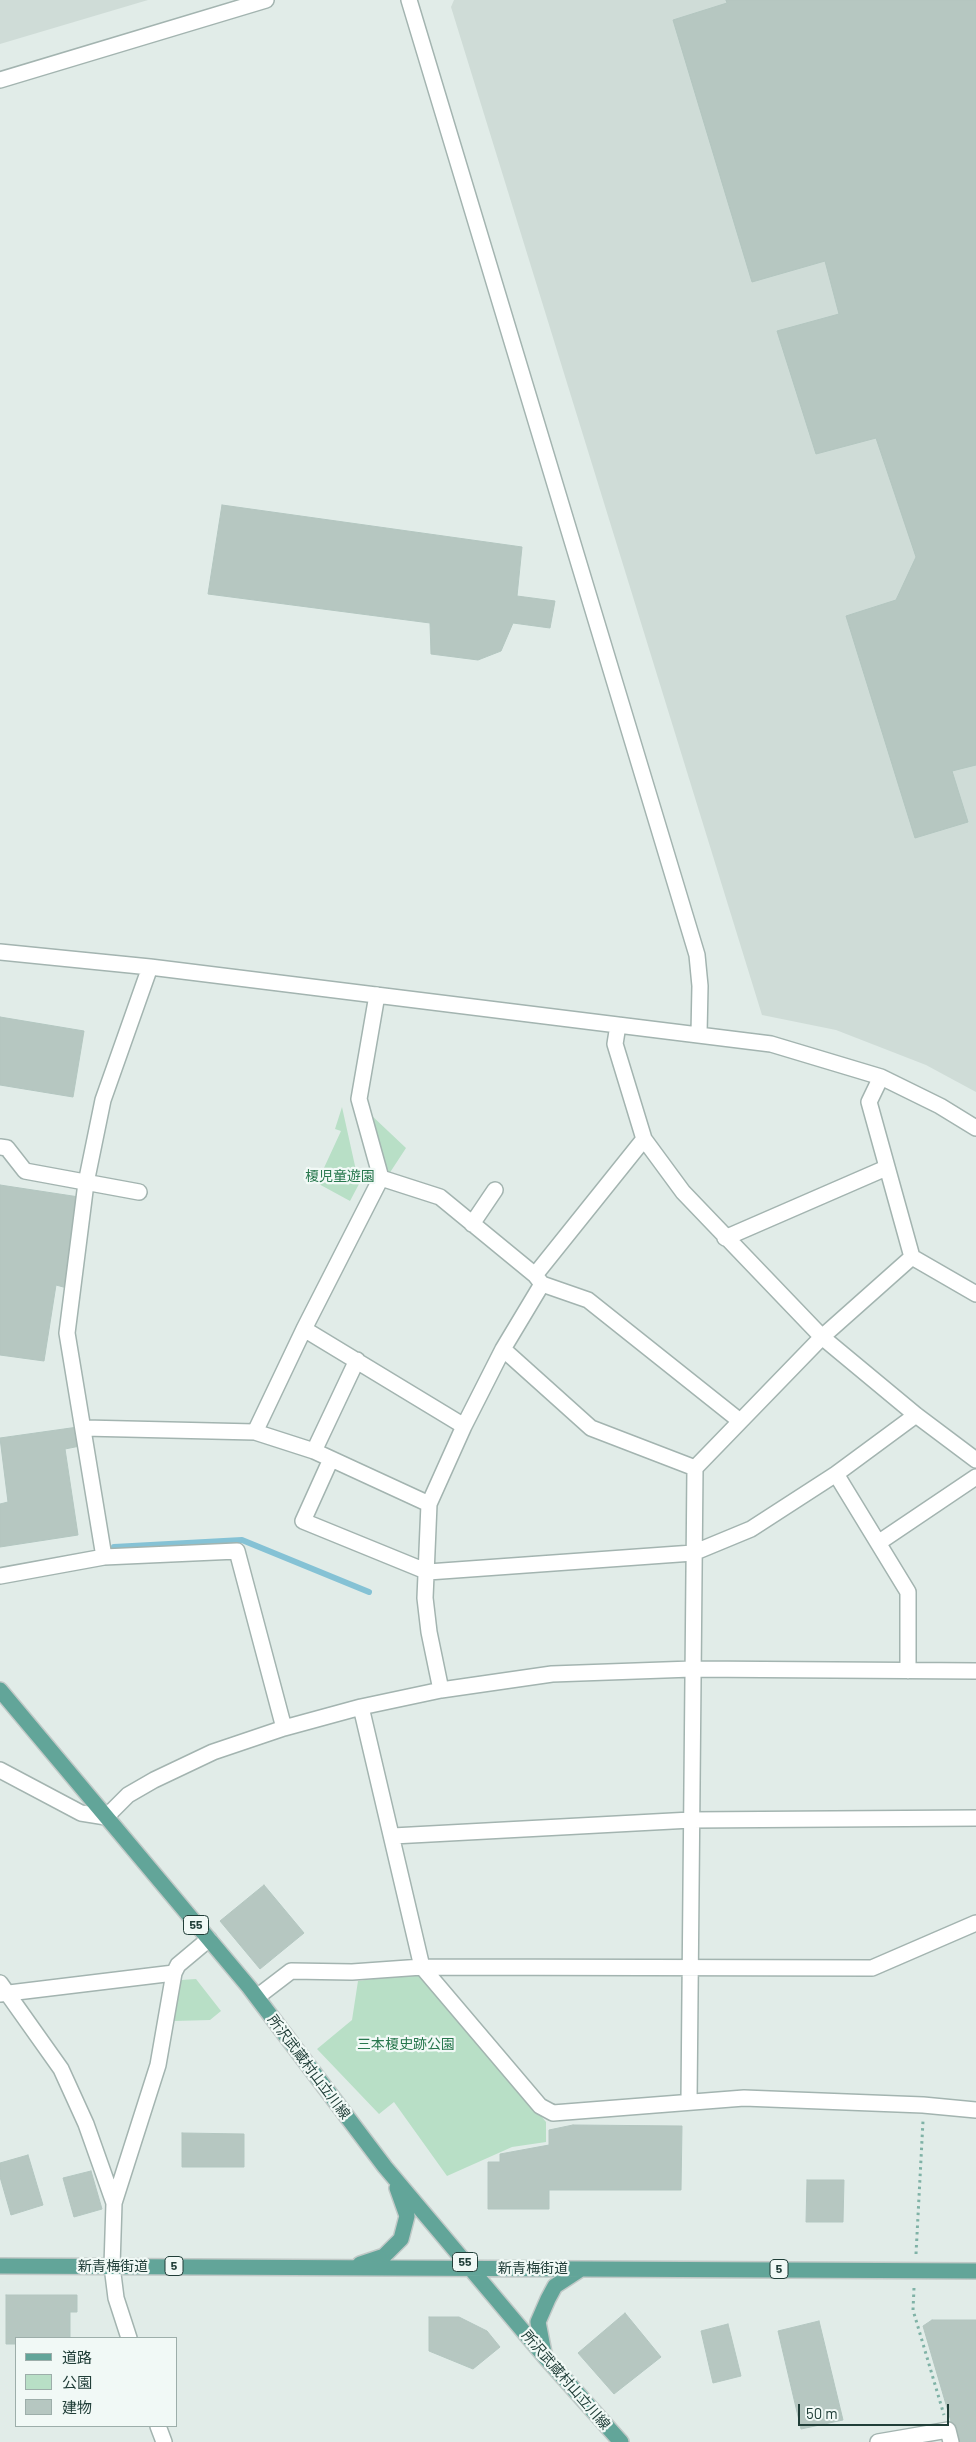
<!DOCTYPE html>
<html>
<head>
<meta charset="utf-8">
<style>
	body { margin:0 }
	#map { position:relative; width:976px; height:2442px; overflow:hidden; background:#e1ece8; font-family:Barlow,"Noto Sans JP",sans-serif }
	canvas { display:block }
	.legend { position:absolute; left:15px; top:2337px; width:162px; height:90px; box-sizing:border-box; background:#f1f9f6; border:1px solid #9daeaa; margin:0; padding:6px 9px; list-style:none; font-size:15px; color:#203e38 }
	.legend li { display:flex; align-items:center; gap:10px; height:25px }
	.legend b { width:25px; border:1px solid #9daeaa }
	.scale { position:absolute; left:798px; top:2404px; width:151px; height:22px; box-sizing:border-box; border:2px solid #203e38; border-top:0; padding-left:6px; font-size:15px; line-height:18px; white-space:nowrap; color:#203e38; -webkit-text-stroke:4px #f1f9f6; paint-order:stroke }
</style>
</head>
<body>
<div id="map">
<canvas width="976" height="2442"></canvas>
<ul class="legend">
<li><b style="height:6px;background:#62a599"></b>道路</li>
<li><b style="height:14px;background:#b8dfc6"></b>公園</li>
<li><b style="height:14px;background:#b6c7c1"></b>建物</li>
</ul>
<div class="scale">50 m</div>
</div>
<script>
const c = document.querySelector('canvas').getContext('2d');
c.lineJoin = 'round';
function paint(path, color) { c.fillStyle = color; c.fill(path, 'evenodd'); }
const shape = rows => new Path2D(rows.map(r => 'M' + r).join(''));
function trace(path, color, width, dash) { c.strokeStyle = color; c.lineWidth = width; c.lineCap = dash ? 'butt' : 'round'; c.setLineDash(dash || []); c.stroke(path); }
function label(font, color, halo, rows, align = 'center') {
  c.font = font + ' Barlow,"Noto Sans JP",sans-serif'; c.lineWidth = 4.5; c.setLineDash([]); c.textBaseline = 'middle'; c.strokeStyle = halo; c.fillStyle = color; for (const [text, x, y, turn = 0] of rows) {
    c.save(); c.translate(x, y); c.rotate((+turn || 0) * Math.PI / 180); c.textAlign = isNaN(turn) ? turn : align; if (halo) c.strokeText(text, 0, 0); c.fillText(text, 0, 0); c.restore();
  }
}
const built = shape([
	[0,0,148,0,0,44],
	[454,0,976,0,976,1092,926,1065,836,1030,762,1015,451,7]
]);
const green = shape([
	[342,1107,359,1184,350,1201,317,1183,341,1131,335,1129],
	[370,1114,406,1148,389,1174,383,1163],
	[418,1973,428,1978,546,2122,546,2142,512,2147,447,2176,394,2102,379,2114,317,2049,352,2020,358,1981],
	[196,1979,221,2011,210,2020,174,2021,181,1980]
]);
const stream = shape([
	[114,1547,242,1540,369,1592]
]);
const building = shape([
	[726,0,976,0,976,765,952,771,968,822,915,838,846,616,896,600,916,557,876,438,816,454,777,331,839,314,825,261,752,282,673,20,727,3,726,0],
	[222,505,522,547,517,596,555,601,550,628,513,623,501,651,478,660,431,654,430,623,208,594,222,505],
	[0,1017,84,1031,73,1097,0,1085,0,1017],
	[0,1185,79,1197,67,1288,56,1285,44,1361,0,1355,0,1185],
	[78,1427,80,1446,65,1449,78,1535,0,1547,0,1504,8,1502,0,1438,78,1427],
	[264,1885,304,1933,260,1969,220,1921,264,1885],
	[573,2125,682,2126,681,2190,549,2190,549,2209,488,2209,488,2162,500,2162,500,2154,549,2145,549,2130,573,2125],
	[182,2133,244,2134,244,2167,182,2167,182,2133],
	[28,2155,43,2205,11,2215,0,2177,0,2163,28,2155],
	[91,2171,102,2209,74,2217,63,2178,91,2171],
	[807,2180,844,2180,843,2222,806,2222,807,2180],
	[6,2295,77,2295,77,2312,70,2312,70,2338,16,2338,16,2344,6,2344,6,2295],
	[625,2313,661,2357,614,2394,578,2353,625,2313],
	[429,2317,459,2317,487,2331,500,2347,473,2369,429,2351,429,2317],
	[932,2320,976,2320,976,2442,957,2442,923,2326,932,2320],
	[819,2321,843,2420,801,2429,778,2331,819,2321],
	[728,2324,741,2376,713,2383,701,2331,728,2324]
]);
const path = shape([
	[916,2254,923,2121],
	[914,2288,913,2310,944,2415]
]);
const minor = shape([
	[409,0,697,955,700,986,699,1034],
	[0,80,266,0],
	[0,952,150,967,771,1044,881,1077,940,1106,976,1128],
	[618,1025,615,1044,644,1139,683,1192,822,1337,916,1415,976,1460],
	[0,1147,7,1148,25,1171,139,1192],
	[381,1178,440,1197,535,1275],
	[472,1224,495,1190],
	[725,1238,886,1168],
	[912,1257,976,1294],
	[542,1284,588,1300,740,1421],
	[304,1329,464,1426],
	[503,1349,591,1428,695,1468],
	[84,1428,255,1432,304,1329,381,1178,359,1099,377,995],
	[255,1432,314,1451,429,1504],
	[314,1451,357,1360],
	[331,1459,303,1521,428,1572,693,1553,751,1529,836,1474,916,1415],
	[836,1474,908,1592,908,1671],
	[878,1543,976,1477],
	[104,1557,67,1333,86,1183,103,1100,150,967],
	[0,1576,104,1557,237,1551,284,1728],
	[441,1690,429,1632,425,1598,429,1504,464,1426,503,1349,542,1284,535,1275,644,1139],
	[361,1707,422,1967,540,2106,553,2113,744,2098,923,2105,976,2110],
	[0,1770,81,1813,106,1817,128,1795,154,1780,213,1752,284,1728,361,1707,441,1690,552,1674,692,1669,976,1671],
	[393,1836,691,1820,976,1818],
	[0,1983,61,2069,86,2124,114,2203],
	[0,1994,174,1973],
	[257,1997,291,1971,352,1972,422,1967,872,1968,976,1923],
	[689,2101,695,1468,822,1337,912,1257,869,1102,881,1077],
	[129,2338,116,2298,112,2266,114,2203,158,2065,174,1973,178,1965,209,1939],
	[158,2426,164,2442],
	[878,2442,948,2430,951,2442]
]);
const major = shape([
	[0,1690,249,1987,385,2167,545,2357,621,2442],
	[360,2264,384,2256,401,2239,407,2216,397,2188],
	[0,2266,976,2271],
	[544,2353,538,2322,548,2299,555,2286,581,2269]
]);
const shields = [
	[196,1925,25],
	[465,2262,25],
	[174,2266,18],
	[779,2269,18]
];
const shieldNames = [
	["55",196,1925],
	["55",465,2262],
	["5",174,2266],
	["5",779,2269]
];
const parkNames = [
	["榎児童遊園",340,1176],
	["三本榎史跡公園",406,2044]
];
const streetNames = [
	["所沢武蔵村山立川線",309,2067,53],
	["新青梅街道",113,2266],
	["新青梅街道",533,2268],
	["所沢武蔵村山立川線",566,2380,49]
];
paint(built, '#cfdcd7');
paint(green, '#b8dfc6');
trace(stream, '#85c2d5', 6);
paint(building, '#b6c7c1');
trace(building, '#b3c6c0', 1);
trace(minor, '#a3b4b0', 18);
trace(major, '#c1c9c7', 18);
trace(path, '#7fb2a6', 3, [2.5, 4]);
trace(minor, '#fff', 15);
trace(major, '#62a599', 15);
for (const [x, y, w] of shields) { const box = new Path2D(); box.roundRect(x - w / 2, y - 9.5, w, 19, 4); c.fillStyle = '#f1f9f6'; c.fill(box); trace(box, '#203e38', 1); }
label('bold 12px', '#203e38', null, shieldNames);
label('14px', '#27774d', '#f1f9f6', parkNames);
label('14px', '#203e38', '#f1f9f6', streetNames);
</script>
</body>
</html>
